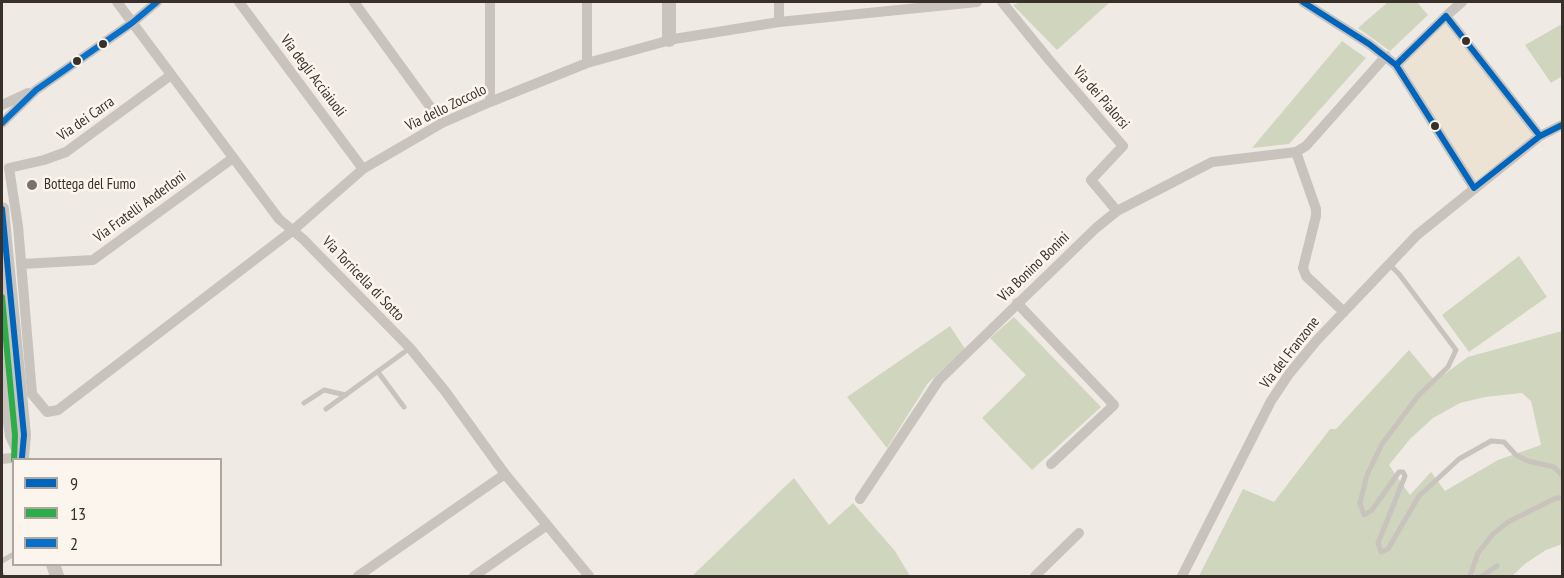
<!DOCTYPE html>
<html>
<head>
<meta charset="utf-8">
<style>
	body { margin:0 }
	#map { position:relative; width:1564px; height:578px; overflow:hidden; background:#f0eae4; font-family:"PT Sans Narrow",sans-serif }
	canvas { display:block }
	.frame { position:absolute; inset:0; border:3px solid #3a302a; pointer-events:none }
	.legend { position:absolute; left:12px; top:458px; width:210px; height:108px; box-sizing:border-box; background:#fbf5ed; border:2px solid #aea69f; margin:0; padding:8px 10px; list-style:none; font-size:18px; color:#3a302a }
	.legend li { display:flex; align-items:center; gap:12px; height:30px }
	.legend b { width:30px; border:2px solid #aea69f }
</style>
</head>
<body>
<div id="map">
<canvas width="1564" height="578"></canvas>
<div class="frame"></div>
<ul class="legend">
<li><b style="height:8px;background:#0065bd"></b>9</li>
<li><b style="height:8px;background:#2dac4a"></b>13</li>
<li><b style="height:8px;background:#0970ca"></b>2</li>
</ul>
</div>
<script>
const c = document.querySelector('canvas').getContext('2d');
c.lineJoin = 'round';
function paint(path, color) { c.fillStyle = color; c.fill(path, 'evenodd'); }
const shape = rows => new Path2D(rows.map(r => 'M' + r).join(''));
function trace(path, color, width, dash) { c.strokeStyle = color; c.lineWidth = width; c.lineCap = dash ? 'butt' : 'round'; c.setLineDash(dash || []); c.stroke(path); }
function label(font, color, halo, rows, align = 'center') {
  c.font = font + ' "PT Sans Narrow",sans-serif'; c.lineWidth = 5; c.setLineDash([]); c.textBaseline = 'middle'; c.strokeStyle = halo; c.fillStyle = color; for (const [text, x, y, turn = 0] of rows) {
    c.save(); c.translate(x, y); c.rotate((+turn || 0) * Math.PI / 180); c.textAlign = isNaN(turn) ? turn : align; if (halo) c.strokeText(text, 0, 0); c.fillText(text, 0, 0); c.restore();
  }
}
const green = shape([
	[1021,2,1110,2,1057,50,1013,5],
	[1388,2,1417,2,1428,15,1390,51,1358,28],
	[1562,24,1562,76,1551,83,1525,45],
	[1342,41,1366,58,1289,144,1252,148],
	[1519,256,1547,297,1469,352,1442,315],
	[1014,317,1101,407,1032,470,982,418,1026,375,990,338],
	[950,326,965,349,928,383,887,448,847,397],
	[1562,331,1562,544,1546,550,1526,563,1512,576,1199,576,1243,489,1274,502,1330,429,1336,429,1409,350,1435,381,1468,357],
	[1522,393,1531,401,1541,445,1498,460,1445,491,1431,472,1410,495,1389,465,1410,439,1433,418,1460,403,1485,397],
	[794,478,829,525,853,503,895,551,910,576,692,576]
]);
const plaza = shape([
	[1446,12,1545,138,1475,193,1391,63]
]);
const service = shape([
	[1389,264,1399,274,1456,350,1448,367,1418,396,1382,444,1367,475,1360,503,1364,515,1372,510,1399,472,1403,472,1405,476,1378,543,1381,552,1388,549,1419,496,1459,459,1491,441,1504,442,1516,455,1528,461,1554,467,1562,475],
	[378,372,404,407],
	[304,403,324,390,346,395],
	[326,409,410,348],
	[2,561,14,554],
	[2,575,2,576],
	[1470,576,1478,553,1493,534,1508,522,1556,498,1562,498],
	[1482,576,1497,566]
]);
const minor = shape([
	[117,2,279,219,303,239,410,348,445,391,505,474,589,576],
	[239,2,363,169],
	[354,2,442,123],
	[587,2,587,63],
	[779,2,779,22],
	[1002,2,1050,61,1123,146,1091,180,1117,211],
	[1303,2,1369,44,1396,65,1474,188],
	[1446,16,1462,2],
	[1396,65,1446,16,1540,136],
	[490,102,490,2],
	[2,105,28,93],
	[2,123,36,90,132,23,157,2],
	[1296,152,1316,209,1316,216,1303,268,1306,276,1344,312],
	[22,264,93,260,233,158],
	[1017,303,1114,405,1051,464],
	[32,394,47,412,58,410,292,231,363,169,442,123,490,102,587,63,674,39,779,22,977,2],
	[32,394,18,226,9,168,44,160,66,152,171,75],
	[2,459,22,457],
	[860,499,939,380,1096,228,1117,211,1212,162,1296,152,1306,146,1386,56],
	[358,576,505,474],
	[474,576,546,526],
	[1035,576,1079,533],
	[1182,576,1271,401,1289,374,1317,340,1417,235,1540,136,1562,125]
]);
const tertiary = shape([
	[669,40,669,2],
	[2,209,24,435,22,457],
	[2,345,4,382,12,436,22,457],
	[53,564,57,576]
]);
const bus1 = shape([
	[1303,2,1369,44,1396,65,1474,188],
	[1396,65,1446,16,1540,136],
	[1474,188,1540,136,1562,125],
	[2,209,24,435,22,457]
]);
const bus2 = shape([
	[2,297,15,435,14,460]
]);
const bus3 = shape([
	[2,123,36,90,132,23,157,2]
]);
const markers = [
	[1466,41,5,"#3a302a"],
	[103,44,5,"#3a302a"],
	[77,61,5,"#3a302a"],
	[1435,126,5,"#3a302a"],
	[32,185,6,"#7a716b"]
];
const streetNames = [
	["Via degli Acciaiuoli",313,76,53],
	["Via dei Pialorsi",1101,98,49],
	["Via dello Zoccolo",446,108,-26],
	["Via dei Carra",86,119,-35],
	["Via Fratelli Anderloni",140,207,-36],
	["Via Bonino Bonini",1034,267,-44],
	["Via Torricella di Sotto",363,279,46],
	["Via del Franzone",1290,353,-52]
];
const poiNames = [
	["Bottega del Fumo",44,185]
];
paint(green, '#d0d5be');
paint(plaza, '#ede3d4');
trace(service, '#c8c3bd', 5);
trace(minor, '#c8c3bd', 10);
trace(tertiary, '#c8c3bd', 14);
trace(bus1, '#0065bd', 6);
trace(bus2, '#2dac4a', 6);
trace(bus3, '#0970ca', 6);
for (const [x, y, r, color] of markers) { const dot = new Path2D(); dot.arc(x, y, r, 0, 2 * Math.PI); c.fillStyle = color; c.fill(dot); trace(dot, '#fbf5ed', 2); }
label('15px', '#3a302a', '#fbf5ed', streetNames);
label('15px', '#3a302a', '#fbf5ed', poiNames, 'left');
</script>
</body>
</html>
